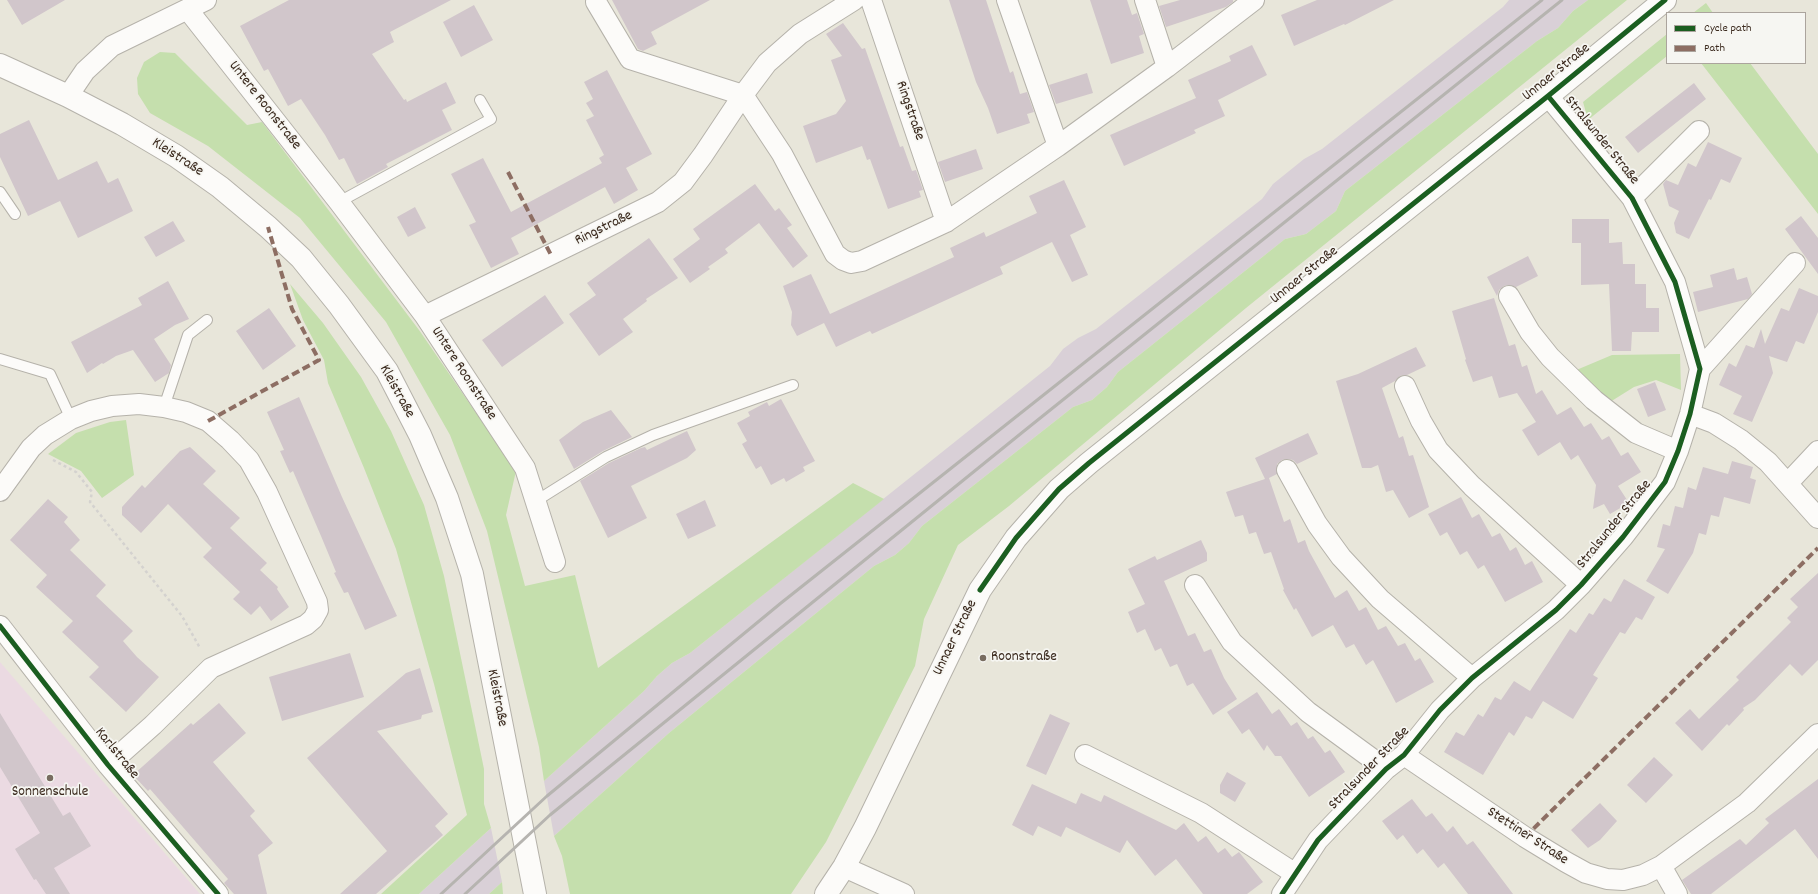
<!DOCTYPE html>
<html>
<head>
<meta charset="utf-8">
<style>
	body { margin:0 }
	#map { position:relative; width:1818px; height:894px; overflow:hidden; background:#e8e6da; font-family:Dekko,sans-serif }
	canvas { display:block }
	.legend { position:absolute; left:1666px; top:12px; width:140px; height:52px; box-sizing:border-box; background:#f6f6f2; border:1px solid #aba49d; margin:0; padding:5px 7px; list-style:none; font-size:12px; color:#3b2a1e }
	.legend li { display:flex; align-items:center; gap:8px; height:20px }
	.legend b { width:20px; border:1px solid #aba49d }
</style>
</head>
<body>
<div id="map">
<canvas width="1818" height="894"></canvas>
<ul class="legend">
<li><b style="height:5px;background:#1b5e20"></b>Cycle path</li>
<li><b style="height:5px;background:#8d6e63"></b>Path</li>
</ul>
</div>
<script>
const c = document.querySelector('canvas').getContext('2d');
c.lineJoin = 'round';
function paint(path, color) { c.fillStyle = color; c.fill(path, 'evenodd'); }
const shape = rows => new Path2D(rows.map(r => 'M' + r).join(''));
function trace(path, color, width, dash) { c.strokeStyle = color; c.lineWidth = width; c.lineCap = dash ? 'butt' : 'round'; c.setLineDash(dash || []); c.stroke(path); }
function label(font, color, halo, rows, align = 'center') {
  c.font = font + ' Dekko,sans-serif'; c.lineWidth = 3.5; c.setLineDash([]); c.textBaseline = 'middle'; c.strokeStyle = halo; c.fillStyle = color; for (const [text, x, y, turn = 0] of rows) {
    c.save(); c.translate(x, y); c.rotate((+turn || 0) * Math.PI / 180); c.textAlign = isNaN(turn) ? turn : align; if (halo) c.strokeText(text, 0, 0); c.fillText(text, 0, 0); c.restore();
  }
}
const built = shape([
	[0,662,200,894,0,894]
]);
const industrial = shape([
	[1509,0,1588,0,1573,11,1558,28,1537,41,1345,191,1336,211,1306,234,1285,239,1118,372,1107,387,1092,400,1073,407,922,526,909,543,895,555,874,566,669,733,554,836,544,781,644,691,657,676,672,663,690,653,1050,366,1063,349,1078,338,1096,329,1262,199,1273,184,1304,159,1322,149,1503,7],
	[491,828,502,882,489,894,419,894]
]);
const green = shape([
	[1588,0,1627,0,1246,308,1009,506,958,545,924,619,915,666,826,842,791,894,570,894,562,856,554,836,669,733,874,566,895,555,909,543,922,526,1073,407,1092,400,1107,387,1118,372,1285,239,1306,234,1336,211,1345,191,1537,41,1558,28,1573,11],
	[1706,3,1713,13,1693,13],
	[1667,34,1667,56,1588,120,1583,102],
	[160,52,175,53,247,125,262,122,419,330,516,471,506,515,525,586,575,575,598,668,853,483,884,499,690,653,672,663,657,676,644,691,544,781,539,747,487,531,450,435,386,322,300,218,208,146,150,113,138,94,137,78,144,62],
	[1701,63,1750,63,1818,154,1818,214],
	[290,284,323,323,361,377,391,431,424,505,444,576,484,769,484,804,491,828,419,894,381,894,467,815,434,684,396,549,364,468,328,383,324,360,303,320],
	[1680,354,1681,390,1656,380,1634,387,1610,402,1574,371,1612,355],
	[126,420,134,475,102,498,81,471,48,454,76,433,110,422],
	[502,882,503,894,489,894]
]);
const building = shape([
	[7,0,65,0,22,25],
	[289,0,451,0,390,32,394,42,372,54,404,100,406,99,407,102,446,82,456,103,442,110,452,130,386,164,388,167,357,184,344,158,339,160,325,135,301,99,288,106,268,69,264,71,240,26],
	[612,0,710,0,651,32,657,44,643,51,638,49],
	[949,0,986,0,1010,73,1013,71,1020,94,1027,92,1034,112,1027,114,1030,123,997,134,988,108,976,82],
	[1090,0,1127,0,1132,15,1137,13,1144,34,1139,36,1144,53,1111,64],
	[1180,0,1233,0,1233,2,1226,7,1166,27,1159,6],
	[1317,0,1394,0,1345,25,1344,24,1294,46,1281,15],
	[474,5,493,40,461,57,443,22],
	[843,23,862,49,865,48,900,147,903,146,912,171,916,170,923,190,919,191,921,197,888,209,870,159,867,160,862,146,816,163,803,126,836,114,846,101,831,60,842,56,826,34],
	[1252,45,1267,75,1218,100,1225,116,1194,130,1196,133,1124,166,1110,135,1196,98,1188,80,1231,61,1229,56],
	[607,70,652,154,626,168,638,190,614,204,605,187,511,238,519,254,491,268,469,225,476,222,451,174,483,158,511,212,602,163,599,158,604,155,586,120,594,116,586,103,593,99,584,82],
	[1087,73,1093,93,1056,104,1049,85],
	[1694,83,1706,99,1638,153,1625,137],
	[29,120,58,180,97,161,108,183,118,178,133,211,78,238,60,201,28,216,0,157,0,134],
	[1708,142,1742,158,1730,183,1721,179,1711,200,1709,199,1689,239,1676,233,1674,223,1679,211,1669,206,1663,184,1666,180,1678,185,1688,163,1696,167],
	[976,149,983,169,945,182,938,162],
	[1064,180,1086,227,1070,235,1088,275,1072,282,1052,242,1000,267,1003,274,872,334,870,331,836,347,824,323,797,336,791,325,792,312,783,286,811,274,830,314,954,257,950,248,984,232,986,237,1037,213,1029,196],
	[755,184,775,211,779,208,792,225,787,228,808,256,793,268,759,223,725,249,728,253,708,267,710,269,690,283,673,259,700,239,693,229],
	[415,207,426,228,408,237,397,217],
	[1801,216,1818,238,1818,274,1785,229],
	[1572,219,1609,219,1609,243,1622,242,1623,264,1635,264,1635,284,1646,284,1646,308,1659,308,1659,332,1632,332,1631,351,1612,351,1609,284,1581,285,1581,243,1572,243],
	[173,221,185,241,156,257,144,237],
	[649,238,678,278,646,299,647,301,623,319,633,332,599,356,569,314,596,295,587,283],
	[1528,256,1538,276,1516,287,1509,285,1504,286,1499,290,1497,296,1487,277],
	[1734,268,1737,280,1747,277,1752,294,1748,299,1698,312,1693,292,1713,287,1710,275],
	[168,281,189,319,175,325,154,339,171,365,169,373,155,382,133,350,116,356,103,364,102,363,87,373,71,342,142,305,138,298],
	[1799,288,1818,296,1818,312,1804,344,1796,341,1787,362,1769,356,1773,373,1752,422,1733,414,1742,396,1719,385,1729,363,1736,367,1746,345,1754,348,1761,329,1765,344,1781,308,1789,311],
	[545,295,564,323,502,367,482,340],
	[1494,298,1509,346,1515,344,1522,367,1527,365,1536,394,1542,390,1557,415,1571,407,1584,427,1591,423,1602,440,1609,436,1621,456,1628,452,1641,472,1618,486,1629,503,1610,514,1604,504,1593,509,1596,485,1578,455,1571,460,1560,442,1538,456,1522,430,1536,422,1517,393,1499,398,1492,376,1473,382,1465,360,1466,359,1452,311],
	[269,308,296,346,263,370,236,331],
	[1416,347,1426,366,1407,375,1400,376,1395,381,1382,388,1399,438,1403,436,1409,456,1413,455,1429,507,1409,518,1393,490,1386,492,1378,465,1371,468,1362,468,1336,381,1358,374],
	[1655,382,1666,410,1648,417,1637,389],
	[299,397,342,497,397,616,365,630,348,592,344,593,334,573,336,572,321,536,293,471,290,473,280,451,284,450,267,412],
	[781,399,815,461,803,467,805,471,786,482,784,478,771,485,761,466,756,469,742,444,747,441,737,423,750,416,748,412,767,402,769,406],
	[611,410,632,437,603,451,574,469,559,440,583,422],
	[687,431,696,450,687,458,631,486,647,518,608,538,580,481,609,463,641,448,645,447,647,450],
	[1308,433,1318,454,1297,464,1293,460,1288,459,1282,460,1277,464,1277,474,1269,478,1284,522,1290,519,1298,543,1305,540,1309,551,1335,598,1347,590,1359,611,1366,607,1378,630,1386,626,1398,646,1405,643,1415,661,1420,658,1434,682,1396,703,1373,660,1366,665,1354,644,1346,648,1333,625,1312,637,1296,608,1294,610,1283,590,1284,589,1271,552,1264,554,1256,532,1249,534,1243,515,1235,517,1226,492,1265,479,1255,458],
	[190,447,216,471,203,484,240,518,230,528,267,563,260,570,278,587,277,589,289,607,271,621,260,606,251,615,233,599,240,592,203,557,212,548,168,504,141,533,122,515,122,507,142,485,145,488,180,451],
	[1732,461,1753,467,1750,478,1756,480,1750,504,1724,497,1719,517,1711,515,1706,535,1699,533,1693,553,1668,594,1646,581,1665,549,1657,547,1663,524,1670,526,1675,506,1683,508,1688,487,1696,490,1703,467,1728,474],
	[1461,497,1472,518,1479,514,1492,537,1500,533,1510,551,1516,547,1525,565,1532,561,1543,582,1505,602,1484,565,1478,569,1467,551,1460,555,1447,532,1440,536,1428,514],
	[48,499,68,517,64,522,80,540,70,550,106,585,96,596,133,631,123,641,137,657,159,677,126,712,89,677,99,667,62,632,73,621,36,587,47,575,10,540],
	[705,500,716,526,688,539,676,514],
	[1201,540,1207,553,1207,561,1164,581,1188,636,1195,633,1204,652,1211,649,1224,678,1237,699,1213,715,1193,683,1187,686,1177,664,1170,667,1161,648,1155,651,1145,629,1137,633,1128,612,1145,604,1128,569,1155,556,1157,560],
	[1818,573,1818,660,1802,676,1790,664,1755,700,1743,708,1744,710,1729,726,1727,724,1702,751,1675,723,1690,709,1699,719,1739,680,1736,677,1791,622,1787,618,1798,607,1790,599],
	[1624,579,1655,597,1642,620,1636,617,1625,634,1620,632,1593,675,1598,678,1573,719,1543,701,1532,719,1526,716,1514,736,1509,732,1483,775,1444,752,1456,732,1464,736,1478,714,1483,717,1495,697,1501,700,1514,681,1530,691,1570,629,1576,633,1589,613,1593,615,1604,598,1611,602],
	[350,653,364,697,282,721,269,677],
	[420,668,433,712,422,715,421,719,377,731,448,814,435,826,443,835,376,894,340,894,387,851,307,758,406,673],
	[1257,692,1272,714,1279,709,1291,726,1297,722,1308,739,1313,736,1325,753,1330,750,1345,772,1309,797,1281,756,1275,756,1267,745,1264,751,1249,729,1242,734,1227,712],
	[219,703,246,733,213,762,255,811,250,816,273,843,258,855,267,894,234,894,224,883,228,879,150,789,148,791,133,775,191,723,193,725],
	[0,713,63,816,70,812,91,846,54,868,70,894,46,894,36,879,34,880,15,849,40,833,0,767],
	[1050,714,1070,723,1046,775,1026,766],
	[1654,757,1673,775,1646,803,1627,785],
	[1227,772,1246,783,1235,802,1220,793,1220,785],
	[1818,779,1818,859,1795,829,1711,894,1691,894,1682,880,1740,839,1746,845,1769,823,1765,819],
	[1032,784,1076,804,1081,793,1101,802,1104,795,1176,830,1184,823,1198,842,1206,836,1218,853,1225,848,1232,857,1239,852,1263,882,1247,894,1203,894,1176,859,1155,876,1127,840,1120,853,1066,827,1061,837,1038,826,1033,836,1012,825],
	[1412,799,1426,817,1432,813,1447,832,1453,826,1467,845,1473,841,1513,894,1468,894,1444,863,1438,868,1423,849,1417,854,1403,835,1397,840,1382,821],
	[1600,803,1617,821,1600,840,1588,848,1571,830]
]);
const path = shape([
	[53,460,76,472,92,492,90,502,182,616,200,648]
]);
const service = shape([
	[0,192,15,214],
	[339,202,491,119,480,100],
	[0,359,50,374,71,419],
	[164,407,188,335,207,320],
	[536,501,606,457,653,435,793,385]
]);
const minor = shape([
	[871,0,946,222],
	[1007,0,1058,146],
	[1145,0,1167,67],
	[596,2,630,59,743,95,782,154,835,254,843,260,851,263,862,261,946,222,1058,146,1167,67,1254,0],
	[188,10,339,202,425,316,525,468,555,562],
	[68,96,85,71,112,46,206,0],
	[1632,198,1699,131],
	[1509,296,1530,332,1550,357,1594,400,1636,433,1678,451],
	[425,316,658,202,683,182,703,155,743,95,767,63,800,34,854,0],
	[1700,369,1795,263],
	[1405,386,1421,421,1438,450,1472,486,1581,585],
	[1690,414,1714,423,1741,440,1768,462,1818,518],
	[1287,470,1317,524,1341,557,1380,599,1472,678],
	[1788,483,1818,451],
	[0,491,31,448,45,435,71,419,91,411,112,406,139,404,164,407,186,412,208,421,230,440,249,460,267,492,317,602,318,610,313,619,306,625,211,668,153,725,108,765],
	[1195,585,1232,642,1308,712,1386,769],
	[0,626,108,765,218,894],
	[1085,755,1201,813,1294,873],
	[1404,755,1525,837,1566,862,1586,873,1607,879,1623,880,1643,875,1661,866,1747,803,1818,734],
	[1661,866,1677,894],
	[844,867,904,894],
	[1282,894,1318,840,1386,769,1404,755,1440,710,1472,678,1556,610,1581,585,1623,537,1665,482,1678,451,1690,414,1700,369,1675,282,1632,198,1548,96]
]);
const secondary = shape([
	[0,65,68,96,122,124,176,156,220,187,268,227,301,258,339,305,387,371,420,435,447,498,472,574,535,894],
	[826,894,844,867,865,828,980,590,1016,538,1059,489,1089,463,1548,96,1665,0]
]);
const rail = shape([
	[441,894,547,796,781,603,1542,0],
	[465,894,550,815,1024,431,1562,0]
]);
const quiet = shape([
	[508,172,551,255],
	[208,421,319,360,292,309,268,227],
	[1525,837,1818,548]
]);
const cycleway = shape([
	[980,590,1016,538,1059,489,1089,463,1548,96,1665,0],
	[0,626,108,765,218,894],
	[1282,894,1318,840,1386,769,1404,755,1440,710,1472,678,1556,610,1581,585,1623,537,1665,482,1678,451,1690,414,1700,369,1675,282,1632,198,1548,96]
]);
const markers = [
	[983,658,4,"#786c60"],
	[50,778,4,"#786c60"]
];
const streetNames = [
	["Unnaer Straße",1557,73,-39],
	["Untere Roonstraße",264,106,52],
	["Ringstraße",909,111,71],
	["Stralsunder Straße",1601,141,51],
	["Kleistraße",177,158,33],
	["Ringstraße",604,229,-26],
	["Unnaer Straße",1305,276,-39],
	["Untere Roonstraße",463,374,57],
	["Kleistraße",396,392,61],
	["Stralsunder Straße",1615,525,-51],
	["Unnaer Straße",956,638,-64],
	["Kleistraße",496,698,79],
	["Karlstraße",116,754,51],
	["Stralsunder Straße",1370,769,-46],
	["Stettiner Straße",1527,837,33]
];
const poiNames = [
	["Roonstraße",991,658],
	["Sonnenschule",50,793,"center"]
];
paint(built, '#ebdae2');
paint(industrial, '#d9d0d7');
paint(green, '#c5dfad');
paint(building, '#d1c6cb');
trace(service, '#b5b2aa', 12);
trace(minor, '#b5b2aa', 22);
trace(secondary, '#b5b2aa', 24);
trace(path, '#d4d2cf', 2.5, [3, 3]);
trace(service, '#fcfbf9', 10);
trace(minor, '#fcfbf9', 20);
trace(secondary, '#fcfbf9', 22);
trace(rail, '#b6b4b0', 3);
trace(quiet, '#8d6e63', 4, [8, 4]);
trace(cycleway, '#1b5e20', 5);
for (const [x, y, r, color] of markers) { const dot = new Path2D(); dot.arc(x, y, r, 0, 2 * Math.PI); c.fillStyle = color; c.fill(dot); trace(dot, '#f6f6f2', 1.5); }
label('15px', '#3b2a1e', '#f6f6f2', streetNames);
label('15px', '#3b2a1e', '#f6f6f2', poiNames, 'left');
</script>
</body>
</html>
